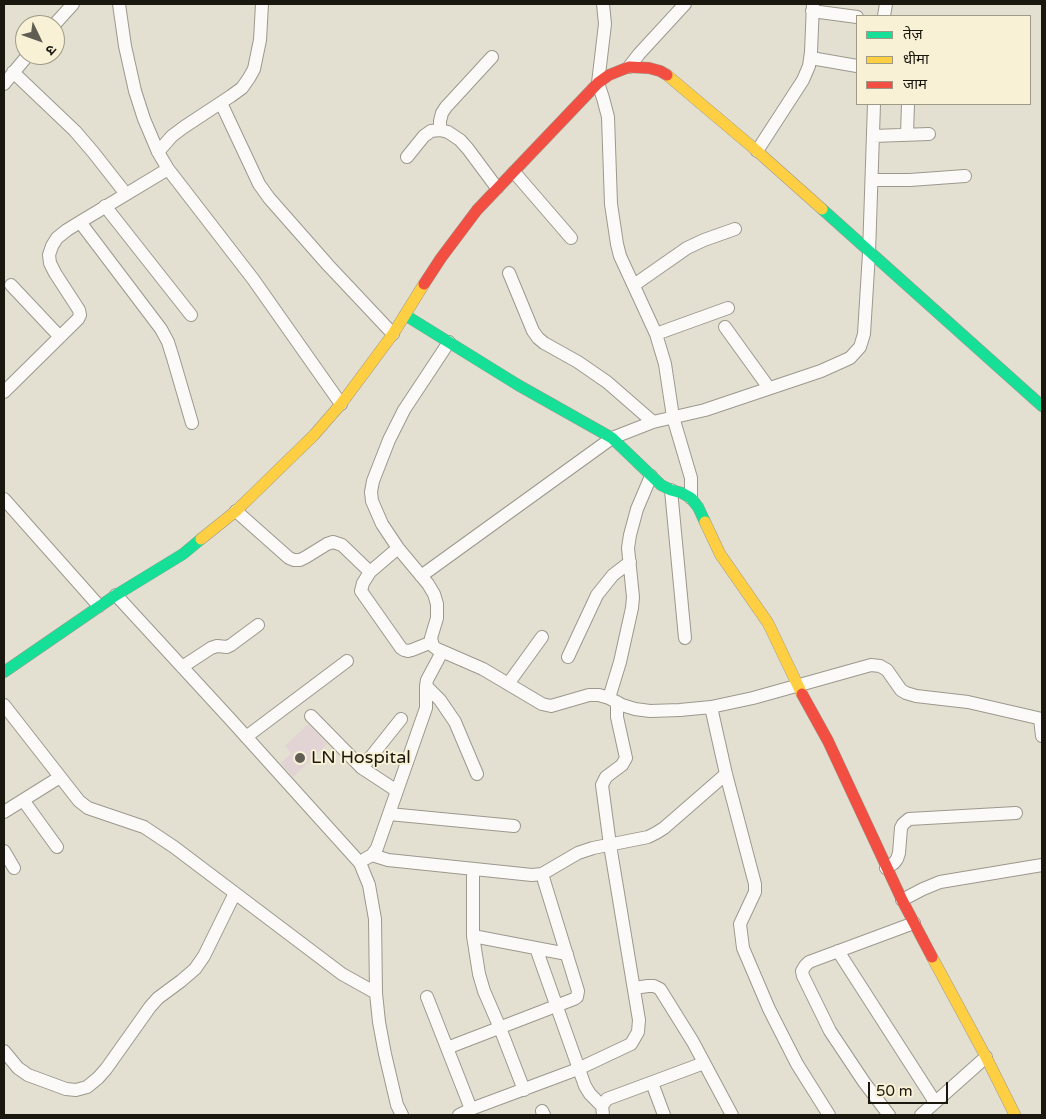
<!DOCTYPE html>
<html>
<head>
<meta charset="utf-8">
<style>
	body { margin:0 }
	#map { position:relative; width:1046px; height:1119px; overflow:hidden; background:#e3e0d1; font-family:"Varela Round","Noto Sans Devanagari",sans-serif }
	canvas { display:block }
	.frame { position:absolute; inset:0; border:5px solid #1a180e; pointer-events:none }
	.legend { position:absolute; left:856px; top:15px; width:175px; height:90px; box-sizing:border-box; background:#f8f1d6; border:1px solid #9f9a86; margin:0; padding:6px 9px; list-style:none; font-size:15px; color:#1a180e }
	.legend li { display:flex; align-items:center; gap:10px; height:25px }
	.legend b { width:25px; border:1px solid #9f9a86 }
	.north { position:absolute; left:15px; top:15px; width:50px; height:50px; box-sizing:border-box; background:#f8f1d6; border:1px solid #9f9a86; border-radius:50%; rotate:132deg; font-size:14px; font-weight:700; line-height:20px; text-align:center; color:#1a180e }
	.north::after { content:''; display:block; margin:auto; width:18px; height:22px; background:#605e52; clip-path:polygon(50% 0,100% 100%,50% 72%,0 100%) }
	.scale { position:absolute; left:868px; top:1082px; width:80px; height:22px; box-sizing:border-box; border:2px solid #1a180e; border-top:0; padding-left:6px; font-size:15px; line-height:18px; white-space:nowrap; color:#1a180e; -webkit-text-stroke:4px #f8f1d6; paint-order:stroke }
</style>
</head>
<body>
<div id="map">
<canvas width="1046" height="1119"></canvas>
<div class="frame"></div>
<ul class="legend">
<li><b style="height:6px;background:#16e098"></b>तेज़</li>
<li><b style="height:6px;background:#ffcf43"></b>धीमा</li>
<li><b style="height:6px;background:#f24e42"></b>जाम</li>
</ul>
<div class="north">उ</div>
<div class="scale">50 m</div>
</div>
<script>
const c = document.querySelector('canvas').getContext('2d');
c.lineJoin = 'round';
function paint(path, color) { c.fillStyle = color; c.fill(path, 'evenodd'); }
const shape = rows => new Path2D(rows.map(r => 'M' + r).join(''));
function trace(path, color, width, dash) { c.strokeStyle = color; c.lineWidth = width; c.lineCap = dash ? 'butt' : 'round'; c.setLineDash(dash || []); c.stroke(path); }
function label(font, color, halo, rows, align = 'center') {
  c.font = font + ' "Varela Round",sans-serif'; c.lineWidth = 4; c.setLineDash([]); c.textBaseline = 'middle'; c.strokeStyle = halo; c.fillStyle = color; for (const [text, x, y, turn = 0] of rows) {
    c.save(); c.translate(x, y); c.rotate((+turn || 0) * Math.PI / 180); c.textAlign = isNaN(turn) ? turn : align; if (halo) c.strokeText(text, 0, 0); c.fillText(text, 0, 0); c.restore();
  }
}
const building = shape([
	[308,724,327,744,293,777,281,763,291,753,285,746]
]);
const street = shape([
	[119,4,125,46,135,91,144,119,158,152,168,169,253,279,341,404],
	[603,4,605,24,598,83,603,98,608,117,611,204,617,244,620,256,656,334,665,364,673,417,691,478,691,498],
	[812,11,857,17],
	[884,16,886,4],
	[54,25,73,4],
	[811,58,857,66],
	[629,67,639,54,685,4],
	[13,72,75,131,93,152,126,194],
	[4,84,28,55],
	[221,103,259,184,269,198,328,265,393,334],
	[440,130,440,121,442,113,446,107,492,57],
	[907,134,908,104],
	[873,136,929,134],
	[757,151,803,80,809,66,811,52,813,4],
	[158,152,172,136,184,127,231,96,242,88,249,78,254,69,260,40,262,4],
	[407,157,424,136,431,131,440,130,448,132,460,140,468,149,497,188],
	[514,172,571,238],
	[872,180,910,180,965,176],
	[105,206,191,315],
	[80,222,161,329,168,342,173,358,192,423],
	[509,273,533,331,538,338,544,343,578,362,607,382,653,422],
	[11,285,60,337],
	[634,285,687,248,704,240,735,229],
	[725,327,769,388],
	[656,334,728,308],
	[449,342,404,410,389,440,373,481,371,492,372,501,382,524,398,548,428,584,434,594,437,604,437,618,431,638,433,646,437,649,483,669,542,704,551,706,589,695,599,695,609,698,622,705,635,709,650,711,680,710,711,707,753,698,871,665,880,666,887,670,901,690,906,693,916,696,968,702,1042,719],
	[4,392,78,319,80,315,79,310,55,273,50,263,49,255,52,246,57,238,67,230,80,222,168,169],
	[671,490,685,638],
	[4,499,99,606],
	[236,511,289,558,294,560,300,560,306,557,327,544,333,542,342,545,370,572],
	[398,548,370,572,363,583,361,591,401,648,404,650,408,651,412,650,432,642],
	[421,576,612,438,653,422,705,410,821,371,850,358,860,347,864,334,869,253,874,104],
	[116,595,231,720,360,863,369,885,375,919,376,993,379,1022,385,1054,397,1105,402,1115],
	[568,657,597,595,613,575,630,562],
	[182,667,211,648,217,646,227,647,231,645,258,625],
	[508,684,542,637],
	[426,686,440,700,455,722,477,774],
	[609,698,620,662,632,608,633,597,628,548,630,535,637,509,651,476],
	[4,705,79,801,88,808,144,827,174,847,342,974,376,993],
	[711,707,726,774,755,884,755,892,740,924,743,948,769,1009,797,1064,829,1115],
	[311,716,362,768,397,791],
	[1040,719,1042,736],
	[246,737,347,661],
	[362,768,401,719],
	[23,800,57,847],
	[4,812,60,777],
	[389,814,514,826],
	[4,851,14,868],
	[372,855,388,860,532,875,542,874,578,853,593,848,648,837,656,833,664,828,726,774],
	[365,859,372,855,377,848,426,708,426,686,427,680,442,652],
	[886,868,894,863,897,859,899,853,901,828,903,824,909,819,1016,813],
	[473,869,473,936,479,974,484,991,500,1028,524,1090],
	[902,900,923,889,940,882,1042,865],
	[473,936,567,954],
	[536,948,585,1086,590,1094,602,1106],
	[838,951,935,1102],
	[634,988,648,986,654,986,660,989,693,1042,732,1115],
	[427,997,471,1109],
	[447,1048,574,999,577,997,578,991,542,874],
	[4,1051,18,1068,28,1075,66,1089,76,1090,87,1087,98,1078,106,1069,150,1007,158,998,181,981,195,969,204,956,235,893],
	[652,1083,664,1115],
	[542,1111,544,1115],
	[459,1115,471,1109,578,1069,631,1044,638,1032,639,1020,610,845,602,785,606,777,622,765,626,758,617,717,617,702],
	[603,1115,602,1106,607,1099,704,1063],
	[889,1115,864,1082,830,1031,803,976,802,971,805,966,809,962,914,923],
	[921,1115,986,1057]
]);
const fast = shape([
	[822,209,1042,406],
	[405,315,518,385,612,438,661,485,671,490,682,493,691,498,698,507,705,522],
	[4,672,116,595,183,554,201,539]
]);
const slow = shape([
	[667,75,757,151,822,209],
	[705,522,720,554,768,623,802,694],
	[201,539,236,511,314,435,341,404,393,334,424,284],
	[932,957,986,1057,1015,1115]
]);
const jam = shape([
	[424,284,441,258,477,210,598,83,609,75,629,67,649,68,660,71,667,75],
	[802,694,828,741,902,900,932,957]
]);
const markers = [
	[300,758,6,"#605e52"]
];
const poiNames = [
	["LN Hospital",311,758]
];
paint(building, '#e2d3d5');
trace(street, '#9c988d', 14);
trace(fast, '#9c988d', 12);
trace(slow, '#9c988d', 12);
trace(jam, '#9c988d', 12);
trace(street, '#fbfaf8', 12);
trace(fast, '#16e098', 11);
trace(slow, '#ffcf43', 11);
trace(jam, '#f24e42', 11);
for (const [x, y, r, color] of markers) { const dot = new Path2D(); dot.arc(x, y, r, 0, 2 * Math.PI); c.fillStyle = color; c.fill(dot); trace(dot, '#f8f1d6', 2); }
label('18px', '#1a180e', '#f8f1d6', poiNames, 'left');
</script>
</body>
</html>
